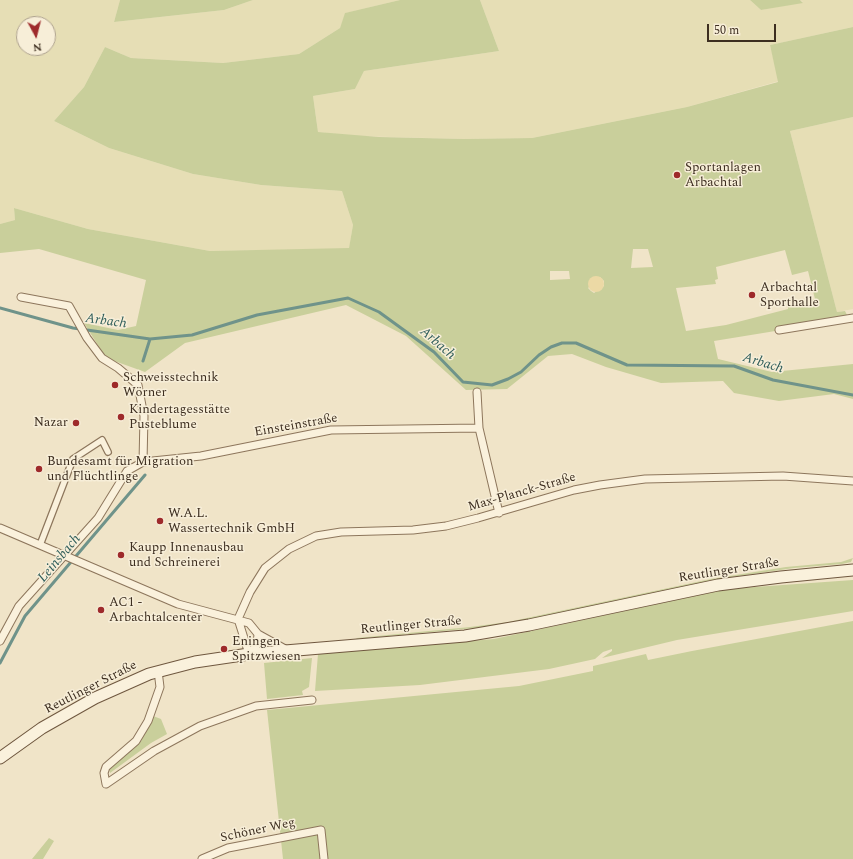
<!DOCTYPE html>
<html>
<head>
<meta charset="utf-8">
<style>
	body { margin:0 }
	#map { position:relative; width:853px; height:859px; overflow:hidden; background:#f0e4c8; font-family:Spectral,serif }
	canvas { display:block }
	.north { position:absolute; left:16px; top:16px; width:40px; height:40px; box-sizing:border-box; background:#f7eed8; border:1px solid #ada18e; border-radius:50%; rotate:173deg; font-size:11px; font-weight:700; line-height:16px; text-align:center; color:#3d2e20 }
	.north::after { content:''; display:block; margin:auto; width:14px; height:18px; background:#9e2a2b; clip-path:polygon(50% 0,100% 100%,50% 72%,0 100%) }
	.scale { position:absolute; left:707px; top:24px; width:69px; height:18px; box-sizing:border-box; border:2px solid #3d2e20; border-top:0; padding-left:5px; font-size:12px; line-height:14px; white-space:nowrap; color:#3d2e20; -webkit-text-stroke:3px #f7eed8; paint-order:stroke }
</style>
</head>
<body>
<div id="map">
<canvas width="853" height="859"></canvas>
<div class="north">N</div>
<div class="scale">50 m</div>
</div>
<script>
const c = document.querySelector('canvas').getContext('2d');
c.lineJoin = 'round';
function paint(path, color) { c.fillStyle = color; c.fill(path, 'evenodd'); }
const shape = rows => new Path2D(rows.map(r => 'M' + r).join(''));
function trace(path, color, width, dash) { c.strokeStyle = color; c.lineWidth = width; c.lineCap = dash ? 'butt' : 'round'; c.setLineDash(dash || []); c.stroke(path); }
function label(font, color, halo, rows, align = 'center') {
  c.font = font + ' Spectral,serif'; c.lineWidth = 3; c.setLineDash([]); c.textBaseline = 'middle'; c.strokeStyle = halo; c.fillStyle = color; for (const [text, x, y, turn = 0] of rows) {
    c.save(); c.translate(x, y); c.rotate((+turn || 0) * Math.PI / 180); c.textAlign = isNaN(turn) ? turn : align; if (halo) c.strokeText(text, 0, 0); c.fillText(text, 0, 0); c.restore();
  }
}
const farmland = shape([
	[0,0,120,0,114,22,224,10,253,0,400,0,346,13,340,28,299,54,223,63,131,58,105,47,84,87,54,121,109,148,193,174,261,185,342,191,353,225,349,249,210,251,88,229,14,208,15,220,0,224],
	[24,24,48,24,48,48,24,48],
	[480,0,750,0,761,10,803,2,800,0,853,0,853,27,770,45,779,81,687,107,532,138,464,139,353,136,318,132,313,96,355,89,364,71,499,51],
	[853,117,853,309,837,312,790,131]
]);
const green = shape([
	[120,0,253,0,224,10,114,22],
	[400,0,480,0,499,51,364,71,355,89,313,96,318,132,379,137,464,139,532,138,687,107,778,82,770,45,853,27,853,117,790,131,837,312,845,311,849,319,714,341,718,359,772,372,853,364,853,399,834,394,779,401,734,393,723,381,661,383,606,367,572,354,548,356,507,389,466,390,406,336,346,305,185,343,145,372,106,358,84,323,118,330,136,326,146,280,39,249,0,253,0,224,15,220,14,208,88,229,210,251,349,248,353,225,342,191,261,185,193,174,109,148,54,121,84,87,105,47,131,58,223,63,299,54,340,28,345,13],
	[633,249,648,249,653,267,631,268],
	[785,250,792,275,808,271,815,299,788,306,788,309,726,325,686,331,676,288,716,284,715,280,718,279,716,267],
	[550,271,569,271,570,279,550,280],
	[600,277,604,281,604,286,594,293,591,291,588,288],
	[750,0,800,0,803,3,761,10],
	[853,558,851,562,842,564,794,568,732,577,497,626,356,639,357,638,470,627,508,622,711,579,786,567,841,562],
	[853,580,853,611,677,640,602,658,612,651,612,649,603,652,595,659,549,669,420,685,315,691,318,654,494,639,727,589],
	[853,621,853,859,283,859,267,710,519,686,593,671,593,666,646,654,648,660,692,651],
	[312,658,309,687,302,691,303,695,267,699,264,663],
	[153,716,161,719,167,734,151,743,110,773,109,767,141,741],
	[49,838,54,841,43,859,32,859]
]);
const sand = shape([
	'588 284a8 8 0 1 1 16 0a8 8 0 1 1-16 0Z'
]);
const stream = shape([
	[0,308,73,328,150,339,192,335,257,315,348,298,379,312,434,352,463,382,492,385,508,379,521,372,539,355,551,347,562,343,576,343,627,365,734,366,773,380,853,395],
	[143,361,150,339],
	[0,663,25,616,145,475]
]);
const pedestrian = shape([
	[40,545,73,459,102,440,108,452]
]);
const minor = shape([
	[21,297,69,306,87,338,102,358,118,368,138,385,144,416,143,462],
	[779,330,853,318],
	[477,392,479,428,499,513],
	[0,528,178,604,249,623,258,634,287,650],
	[238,619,250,592,265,568,289,549,316,536,341,532,413,530,446,526,478,518,574,490,600,485,645,479,783,476,853,481],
	[238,619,249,654],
	[0,641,19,606,98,518,127,471,143,462,201,456,331,430,479,428],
	[249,654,257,645,258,634],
	[158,671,160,687,148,721,136,741,106,767,104,773,106,784,154,751,200,726,256,706,312,700],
	[202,859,228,848,321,830,324,859]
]);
const secondary = shape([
	[0,758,42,728,95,698,149,674,195,662,249,654,465,636,529,625,718,585,781,577,853,570]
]);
const markers = [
	[677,175,4,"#9e2a2b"],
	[752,295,4,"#9e2a2b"],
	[115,385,4,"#9e2a2b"],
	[121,417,4,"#9e2a2b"],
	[76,423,4,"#9e2a2b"],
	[39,469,4,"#9e2a2b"],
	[160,521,4,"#9e2a2b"],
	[121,555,4,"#9e2a2b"],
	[101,610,4,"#9e2a2b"],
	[224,649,4,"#9e2a2b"]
];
const poiNames = [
	["Sportanlagen",685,168],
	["Arbachtal",685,183],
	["Arbachtal",760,288],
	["Sporthalle",760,303],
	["Schweisstechnik",123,378],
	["Wörner",123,393],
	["Kindertagesstätte",129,410],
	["Pusteblume",129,425],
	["Nazar",68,423,"right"],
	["Bundesamt für Migration",47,462],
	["und Flüchtlinge",47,477],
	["W.A.L.",168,514],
	["Wassertechnik GmbH",168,529],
	["Kaupp Innenausbau",129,548],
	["und Schreinerei",129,563],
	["AC1 -",109,603],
	["Arbachtalcenter",109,618],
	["Eningen",232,642],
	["Spitzwiesen",232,657]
];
const streetNames = [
	["Einsteinstraße",296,426,-10],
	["Max-Planck-Straße",522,493,-16],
	["Reutlinger Straße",729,571,-9],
	["Reutlinger Straße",411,626,-5],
	["Reutlinger Straße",91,688,-27],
	["Schöner Weg",258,831,-12]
];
const waterNames = [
	["Arbach",106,322,8],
	["Arbach",437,344,41],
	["Arbach",763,364,17],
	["Leinsbach",60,559,-50]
];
paint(farmland, '#e6deb5');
paint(green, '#c9cf9b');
paint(sand, '#ecd9a5');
trace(stream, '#6f938a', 3);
trace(pedestrian, '#8d765c', 8);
trace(minor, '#8d765c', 9);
trace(secondary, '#6f573f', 13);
trace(pedestrian, '#faf1dc', 5.5);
trace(minor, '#faf1dc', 7);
trace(secondary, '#faf1dc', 11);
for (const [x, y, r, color] of markers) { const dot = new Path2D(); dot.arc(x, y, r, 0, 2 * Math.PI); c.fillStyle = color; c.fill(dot); trace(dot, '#f7eed8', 1.5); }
label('13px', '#3d2e20', '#f7eed8', poiNames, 'left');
label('13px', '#3d2e20', '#f7eed8', streetNames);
label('italic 14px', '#2f5d5a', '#f7eed8', waterNames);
</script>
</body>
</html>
